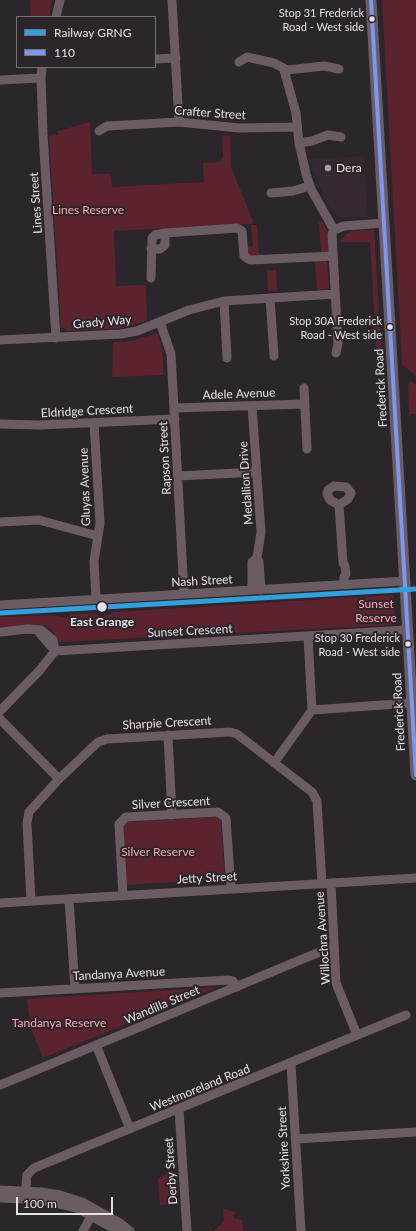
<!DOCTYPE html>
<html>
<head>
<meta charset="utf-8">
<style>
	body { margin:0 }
	#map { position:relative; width:416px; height:1231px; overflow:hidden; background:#2b262b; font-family:Lato,sans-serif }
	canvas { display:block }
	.legend { position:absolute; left:16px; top:16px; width:140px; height:52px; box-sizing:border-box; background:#2c252c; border:1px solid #767076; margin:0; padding:5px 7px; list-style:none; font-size:12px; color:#e6e1e6 }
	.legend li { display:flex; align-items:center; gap:8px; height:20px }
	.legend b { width:20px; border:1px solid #767076 }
	.scale { position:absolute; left:16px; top:1197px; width:97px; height:18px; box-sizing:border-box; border:2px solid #e6e1e6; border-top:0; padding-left:5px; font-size:12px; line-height:14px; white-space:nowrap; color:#e6e1e6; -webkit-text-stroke:3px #2c252c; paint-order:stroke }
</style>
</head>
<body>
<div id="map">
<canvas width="416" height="1231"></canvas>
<ul class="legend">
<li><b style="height:5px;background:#339fdb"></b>Railway GRNG</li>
<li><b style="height:5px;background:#7a97f1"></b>110</li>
</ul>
<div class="scale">100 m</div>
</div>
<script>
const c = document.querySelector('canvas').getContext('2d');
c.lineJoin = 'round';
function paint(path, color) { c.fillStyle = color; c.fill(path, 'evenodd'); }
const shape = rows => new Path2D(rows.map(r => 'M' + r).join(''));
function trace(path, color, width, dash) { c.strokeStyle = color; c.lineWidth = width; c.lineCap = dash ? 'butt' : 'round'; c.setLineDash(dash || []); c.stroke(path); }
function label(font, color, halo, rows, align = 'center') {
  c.font = font + ' Lato,sans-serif'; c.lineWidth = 4; c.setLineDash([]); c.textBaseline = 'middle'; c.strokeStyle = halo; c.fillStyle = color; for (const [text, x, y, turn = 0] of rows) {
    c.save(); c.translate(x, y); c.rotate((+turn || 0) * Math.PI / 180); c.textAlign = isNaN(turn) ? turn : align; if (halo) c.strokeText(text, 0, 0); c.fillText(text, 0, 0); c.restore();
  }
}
const built = shape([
	[364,156,368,217,338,218,329,207,317,181,310,159]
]);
const green = shape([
	[30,0,52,0,49,17,31,17],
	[382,0,416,0,416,376,402,364],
	[90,122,92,174,111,174,112,187,204,182,203,163,220,162,223,156,222,135,230,136,231,167,253,221,252,224,114,231,116,286,146,285,147,321,123,328,68,331,61,327,49,136,58,135,58,131],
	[319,222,323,222,327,231,329,250,327,252,321,252],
	[251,225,257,225,259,255,249,256,246,247,253,246],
	[374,230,382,363,377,363,370,242,340,242,346,234,353,231],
	[327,260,329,288,317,290,315,261],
	[267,270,276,270,277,291,268,291],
	[157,333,162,349,164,375,112,377,113,342,131,341],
	[410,381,416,384,416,414,409,414,408,385],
	[392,595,394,596,395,622,391,625,62,642,59,642,52,630,45,625,0,627,0,617,52,615,67,618,70,614,96,613,99,616,109,615,114,612],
	[217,817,221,821,225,879,127,885,124,826,128,822],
	[218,987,43,1058,31,1028,27,999],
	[173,1171,174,1203,160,1205,158,1178],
	[223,1209,235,1212,233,1218,242,1220,243,1231,214,1231,224,1221]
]);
const minor = shape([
	[172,0,179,122],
	[56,17,60,0],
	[155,59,176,58],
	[239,62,247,57,274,63,287,70,324,66,339,69],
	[42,67,41,78,43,134,56,338],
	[284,70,296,113,299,143,306,174,311,189,334,230],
	[0,80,41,78],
	[99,131,107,126,179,122,239,128,297,127],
	[299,143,312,141,328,135,341,137],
	[271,193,293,191,310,186],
	[151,249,160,249,165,245,165,233],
	[151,278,152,238,155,235,165,233,237,228,242,231,244,256,250,260,333,256],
	[270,298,274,356],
	[224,301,227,358],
	[160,322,171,354,184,594],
	[0,340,121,334,137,331,189,310,224,301,335,294],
	[336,353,338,344,332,234,334,230,344,226,384,223],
	[304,388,307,449],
	[252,406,261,532,257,558,252,562,252,590],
	[174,408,305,404],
	[94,423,100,523,94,561,96,599],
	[0,424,40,425,175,419],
	[178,476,257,472],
	[334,486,346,487,351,493,348,499,339,505,330,500,327,494,328,490,334,486],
	[339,505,343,563,345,566,346,574,344,577,344,585],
	[0,522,39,520,98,536],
	[257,558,259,562,261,590],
	[0,605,405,581],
	[0,632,28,629,41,630,53,640,55,651,37,630],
	[312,710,411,703],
	[0,711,40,670,55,651,407,630],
	[0,719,59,779],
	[168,735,172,815],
	[274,763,312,710,308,636],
	[331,883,336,983,357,1035],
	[123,896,119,824,126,817,218,812,226,818,231,889],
	[69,899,75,989],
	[31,901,27,823,29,812,59,779,98,742,107,739,230,732,237,734,312,792,317,801,322,884],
	[0,903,416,878],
	[0,993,229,980,233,981,237,987],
	[96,1045,130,1129],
	[291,1064,301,1231],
	[0,1085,334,946],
	[179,1109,187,1231],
	[296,1139,416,1132],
	[0,1190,41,1192,60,1195,82,1202,120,1223,130,1231],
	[0,1198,43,1200,77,1208,118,1231],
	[25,1199,27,1175,34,1168,406,1015],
	[83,1231,94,1211]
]);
const major = shape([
	[371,0,416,775]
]);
const bus1 = shape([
	[371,0,416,775]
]);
const rail1 = shape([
	[0,613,416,589]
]);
const markers = [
	[372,19,3.5,"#e6e1e6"],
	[328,168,4,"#a5a0a5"],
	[390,327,3.5,"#e6e1e6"],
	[102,607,5.5,"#e6e1e6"],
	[408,644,3.5,"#e6e1e6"]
];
const busNames = [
	["Stop 31 Frederick",364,13],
	["Road - West side",364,27],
	["Stop 30A Frederick",382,321],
	["Road - West side",382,335],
	["Stop 30 Frederick",400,638],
	["Road - West side",400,652]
];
const streetNames = [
	["Crafter Street",210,113,4],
	["Lines Street",36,203,-94],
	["Grady Way",102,322,-5],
	["Frederick Road",381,388,-93],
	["Adele Avenue",239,394,-2],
	["Eldridge Crescent",87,411,-3],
	["Rapson Street",165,458,-93],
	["Medallion Drive",246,483,-94],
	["Gluyas Avenue",85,487,-92],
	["Nash Street",202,581,-3],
	["Sunset Crescent",190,631,-3],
	["Frederick Road",399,712,-93],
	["Sharpie Crescent",167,723,-3],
	["Silver Crescent",171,803,-3],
	["Jetty Street",207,878,-3],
	["Willochra Avenue",323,938,-94],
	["Tandanya Avenue",119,974,-3],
	["Wandilla Street",162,1005,-23],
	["Westmoreland Road",200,1088,-22],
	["Yorkshire Street",284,1148,-93],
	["Derby Street",171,1171,-94]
];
const poiNames = [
	["Dera",336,168]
];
const parkNames = [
	["Lines Reserve",88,210],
	["Sunset",376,604],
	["Reserve",376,618],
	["Silver Reserve",158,852],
	["Tandanya Reserve",59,1023]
];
const stopNames = [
	["East Grange",102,622]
];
paint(built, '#342833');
paint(green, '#5b232d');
trace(minor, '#6b5c63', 9);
trace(major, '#6c5c64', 11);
trace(bus1, '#7a97f1', 4);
trace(rail1, '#339fdb', 5);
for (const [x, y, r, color] of markers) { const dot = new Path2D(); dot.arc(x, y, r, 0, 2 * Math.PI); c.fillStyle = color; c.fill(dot); trace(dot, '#2c252c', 1.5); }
label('11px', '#e6e1e6', '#2c252c', busNames, 'right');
label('12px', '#e6e1e6', '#2c252c', streetNames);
label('12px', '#e6e1e6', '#2c252c', poiNames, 'left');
label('12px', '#ffa4ad', '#2c252c', parkNames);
label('bold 12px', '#e6e1e6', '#2c252c', stopNames);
</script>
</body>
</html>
